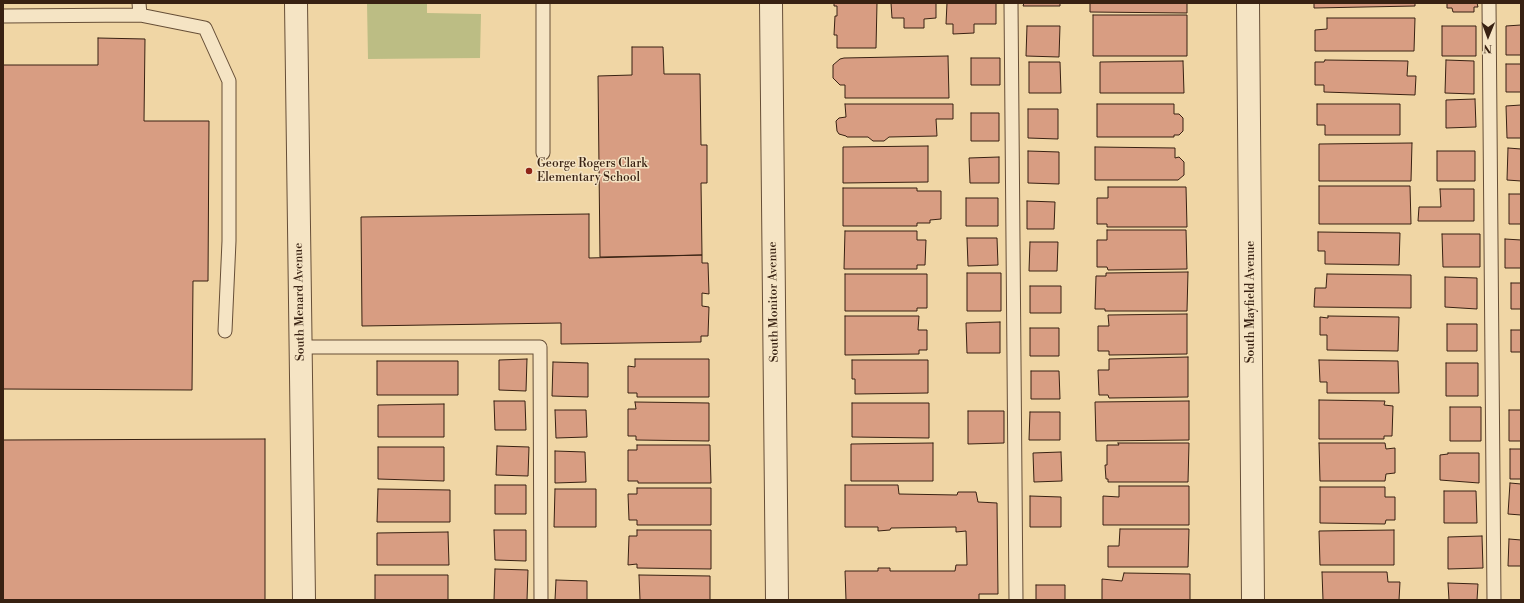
<!DOCTYPE html>
<html>
<head>
<meta charset="utf-8">
<style>
	body { margin:0 }
	#map { position:relative; width:1524px; height:603px; overflow:hidden; background:#f0d6a5; font-family:"Libre Bodoni",serif }
	canvas { display:block }
	.frame { position:absolute; inset:0; border:4px solid #382112; pointer-events:none }
	.north { position:absolute; left:1468px; top:16px; width:40px; height:40px; -webkit-text-stroke:3px #f5e4c4; paint-order:stroke; rotate:181deg; font-size:11px; font-weight:700; line-height:16px; text-align:center; color:#382112 }
	.north::after { content:''; display:block; margin:auto; width:14px; height:18px; background:#382112; clip-path:polygon(50% 0,100% 100%,50% 72%,0 100%) }
</style>
</head>
<body>
<div id="map">
<canvas width="1524" height="603"></canvas>
<div class="frame"></div>
<div class="north">N</div>
</div>
<script>
const c = document.querySelector('canvas').getContext('2d');
c.lineJoin = 'round';
function paint(path, color) { c.fillStyle = color; c.fill(path, 'evenodd'); }
const shape = rows => new Path2D(rows.map(r => 'M' + r).join(''));
function trace(path, color, width, dash) { c.strokeStyle = color; c.lineWidth = width; c.lineCap = dash ? 'butt' : 'round'; c.setLineDash(dash || []); c.stroke(path); }
function label(font, color, halo, rows, align = 'center') {
  c.font = font + ' "Libre Bodoni",serif'; c.lineWidth = 3; c.setLineDash([]); c.textBaseline = 'middle'; c.strokeStyle = halo; c.fillStyle = color; for (const [text, x, y, turn = 0] of rows) {
    c.save(); c.translate(x, y); c.rotate((+turn || 0) * Math.PI / 180); c.textAlign = isNaN(turn) ? turn : align; if (halo) c.strokeText(text, 0, 0); c.fillText(text, 0, 0); c.restore();
  }
}
const green = shape([
	[367,3,427,3,427,13,481,14,480,58,368,59]
]);
const building = shape([
	[834,3,877,3,876,48,837,48,837,35,834,35,835,16,837,16,837,6,834,6,834,3],
	[891,3,936,3,936,18,924,19,924,28,904,28,904,18,892,18,891,3],
	[947,3,996,3,996,24,974,24,974,33,953,34,953,24,946,24,947,3],
	[1024,3,1060,3,1060,6,1023,6,1024,3],
	[1090,3,1187,3,1187,13,1090,12,1090,3],
	[1314,3,1415,3,1415,6,1314,8,1314,3],
	[1447,3,1477,3,1478,7,1474,7,1474,12,1453,12,1452,8,1447,8,1447,3],
	[1093,15,1187,15,1187,56,1093,56,1093,15],
	[1327,18,1415,18,1414,51,1315,51,1315,30,1327,29,1327,18],
	[1521,25,1521,55,1506,55,1506,26,1521,25],
	[1027,26,1060,26,1059,57,1026,56,1027,26],
	[1442,26,1476,26,1476,56,1442,56,1442,26],
	[98,38,145,39,144,121,209,121,208,281,193,281,192,390,3,389,3,65,98,65,98,38],
	[632,47,663,47,664,74,700,74,701,145,707,145,707,183,701,183,702,255,600,257,598,76,632,75,632,47],
	[948,56,949,98,845,98,845,85,840,85,833,78,833,65,840,59,844,58,948,56],
	[971,58,1000,58,1000,85,971,85,971,58],
	[1325,60,1408,61,1407,76,1416,76,1415,95,1324,92,1324,85,1315,85,1315,62,1324,62,1325,60],
	[1446,60,1474,61,1474,94,1445,93,1446,60],
	[1183,61,1184,93,1100,93,1100,62,1183,61],
	[1029,62,1060,62,1061,93,1029,93,1029,62],
	[1506,64,1521,64,1521,92,1506,92,1506,64],
	[1475,99,1476,127,1446,128,1446,100,1475,99],
	[845,104,953,104,953,119,936,119,937,136,889,137,884,141,873,141,868,137,847,137,846,136,839,134,837,131,836,121,839,118,846,117,845,104],
	[1097,104,1174,104,1174,114,1179,114,1183,118,1183,131,1179,135,1174,135,1174,137,1097,137,1097,104],
	[1317,104,1400,104,1400,135,1325,135,1325,125,1317,125,1317,104],
	[1521,105,1521,138,1507,138,1506,106,1521,105],
	[1028,109,1058,109,1058,139,1028,138,1028,109],
	[971,113,999,113,999,141,971,141,971,113],
	[1412,143,1411,181,1319,181,1319,144,1412,143],
	[928,146,928,182,843,183,843,147,928,146],
	[1095,147,1175,148,1175,158,1179,157,1184,162,1184,175,1178,180,1095,180,1095,147],
	[1508,148,1521,149,1521,181,1507,180,1508,148],
	[1028,151,1059,152,1059,184,1028,183,1028,151],
	[1437,151,1475,151,1475,181,1437,181,1437,151],
	[999,157,999,183,970,183,969,158,999,157],
	[1319,186,1410,186,1411,224,1319,224,1319,186],
	[1108,187,1186,187,1187,227,1107,227,1107,224,1097,224,1097,198,1108,198,1108,187],
	[843,188,917,188,917,191,941,191,941,219,930,220,930,223,917,223,917,226,843,226,843,188],
	[1440,189,1474,189,1474,221,1418,221,1419,207,1441,207,1440,189],
	[1509,194,1521,194,1521,224,1509,224,1509,194],
	[966,198,998,198,998,226,966,226,966,198],
	[1027,201,1055,202,1054,229,1027,229,1027,201],
	[589,214,589,258,702,255,702,263,708,263,709,294,702,293,702,306,709,307,708,336,701,336,701,342,561,344,561,323,362,326,361,217,589,214],
	[1107,230,1186,230,1187,269,1108,270,1107,267,1097,267,1097,240,1107,240,1107,230],
	[845,231,917,231,917,240,926,240,925,265,917,265,917,269,844,269,845,231],
	[1318,232,1400,233,1399,265,1325,264,1325,251,1318,251,1318,232],
	[1442,234,1480,234,1480,267,1443,267,1442,234],
	[967,238,997,238,998,265,968,266,967,238],
	[1505,239,1521,240,1521,268,1505,268,1505,239],
	[1030,242,1058,242,1057,271,1029,271,1030,242],
	[1188,272,1187,311,1105,311,1105,309,1095,309,1096,276,1106,276,1106,273,1188,272],
	[967,273,1001,273,1001,311,967,311,967,273],
	[845,274,927,274,927,308,917,308,917,311,845,311,845,274],
	[1327,274,1411,275,1411,308,1314,307,1315,288,1326,288,1327,274],
	[1445,277,1477,278,1477,309,1445,307,1445,277],
	[1511,283,1521,283,1521,309,1511,309,1511,283],
	[1030,286,1061,286,1061,313,1030,313,1030,286],
	[1187,314,1187,354,1109,355,1109,351,1098,351,1098,326,1109,326,1108,315,1187,314],
	[845,316,919,316,918,330,927,330,927,350,919,350,919,354,845,355,845,316],
	[1328,316,1399,317,1398,351,1327,350,1327,335,1320,335,1320,317,1328,318,1328,316],
	[1000,322,1000,353,967,353,966,323,1000,322],
	[1447,324,1477,324,1477,351,1447,351,1447,324],
	[1030,328,1059,328,1059,356,1030,356,1030,328],
	[1511,330,1521,330,1521,352,1511,352,1511,330],
	[1188,357,1188,397,1109,398,1108,395,1099,395,1098,370,1109,370,1109,359,1188,357],
	[527,359,526,391,499,390,499,360,527,359],
	[635,359,709,359,709,397,637,397,637,393,628,393,628,366,635,367,635,359],
	[852,360,928,360,928,393,855,394,855,379,852,379,852,360],
	[1319,360,1398,361,1399,393,1327,393,1327,382,1320,382,1319,360],
	[377,361,458,361,458,395,377,395,377,361],
	[553,362,588,363,588,397,552,396,553,362],
	[1446,363,1478,363,1478,396,1446,396,1446,363],
	[1031,371,1059,371,1060,399,1031,399,1031,371],
	[1319,400,1385,401,1384,405,1393,406,1392,436,1384,436,1384,439,1319,439,1319,400],
	[494,401,525,401,526,430,495,430,494,401],
	[1189,401,1189,440,1096,441,1095,402,1189,401],
	[635,402,709,403,709,441,636,440,636,436,628,436,628,409,636,409,635,402],
	[852,403,929,403,929,438,852,437,852,403],
	[444,404,444,437,378,437,378,405,444,404],
	[1450,407,1481,407,1481,441,1450,441,1450,407],
	[555,410,586,410,587,437,556,438,555,410],
	[1509,410,1521,410,1521,441,1509,441,1509,410],
	[968,411,1004,411,1004,443,968,444,968,411],
	[1030,412,1060,412,1060,440,1029,440,1030,412],
	[265,439,265,600,3,600,3,440,265,439],
	[933,443,933,481,851,481,851,444,933,443],
	[1118,443,1189,443,1188,482,1108,482,1108,479,1106,479,1105,465,1107,465,1107,445,1119,445,1118,443],
	[1319,443,1385,443,1386,449,1395,448,1395,473,1386,474,1385,481,1320,481,1319,443],
	[637,445,710,445,711,483,638,483,638,481,628,481,628,450,637,450,637,445],
	[497,446,529,447,528,476,496,475,497,446],
	[378,447,444,447,444,481,378,479,378,447],
	[1510,449,1521,449,1521,479,1510,479,1510,449],
	[555,451,585,452,586,482,555,483,555,451],
	[1061,452,1062,481,1034,482,1033,453,1061,452],
	[1448,453,1479,453,1479,483,1440,480,1440,455,1448,454,1448,453],
	[1510,483,1521,484,1521,515,1508,514,1510,483],
	[495,485,526,485,526,514,495,514,495,485],
	[845,485,898,485,899,494,957,495,958,492,976,492,978,502,997,503,998,594,979,594,979,600,846,600,845,571,878,571,878,568,890,568,890,571,955,571,956,565,967,565,966,531,956,532,956,527,891,528,890,530,878,531,878,527,845,527,845,485],
	[1119,486,1189,486,1189,525,1103,525,1103,496,1119,497,1119,486],
	[1320,487,1385,487,1385,497,1395,497,1395,520,1386,520,1385,524,1320,523,1320,487],
	[637,488,711,488,711,525,637,525,637,520,629,520,628,494,637,494,637,488],
	[378,489,450,490,450,522,377,522,378,489],
	[555,489,596,489,596,527,554,527,555,489],
	[1444,491,1476,491,1477,523,1444,523,1444,491],
	[1030,496,1061,497,1061,527,1030,527,1030,496],
	[1120,529,1189,529,1188,567,1108,567,1108,546,1119,546,1120,529],
	[494,530,526,530,526,561,495,560,494,530],
	[637,530,711,530,711,569,637,568,637,564,628,565,629,536,637,536,637,530],
	[1394,530,1394,565,1320,565,1319,531,1394,530],
	[448,532,449,565,377,565,377,533,448,532],
	[1482,536,1483,568,1448,569,1448,537,1482,536],
	[1509,539,1521,540,1521,566,1508,566,1509,539],
	[495,569,528,570,527,600,494,600,495,569],
	[1322,572,1387,572,1388,582,1400,582,1399,600,1323,600,1322,572],
	[1124,573,1190,574,1190,600,1102,600,1102,579,1122,581,1124,573],
	[375,575,448,575,448,600,375,600,375,575],
	[639,575,710,576,710,600,640,600,639,575],
	[556,580,587,581,587,600,555,600,556,580],
	[1448,583,1478,584,1477,600,1449,600,1448,583],
	[1036,585,1065,585,1065,600,1036,600,1036,585]
]);
const lane = shape([
	[139,3,140,15,205,28,229,81,229,241,225,331],
	[543,3,543,153],
	[1011,3,1016,600],
	[1489,3,1494,600],
	[3,16,140,15],
	[300,347,540,347,541,600]
]);
const street = shape([
	[296,3,304,600],
	[771,3,777,600],
	[1248,3,1253,600]
]);
const markers = [
	[529,171,4,"#8f2418"]
];
const poiNames = [
	["George Rogers Clark",537,164],
	["Elementary School",537,178]
];
const streetNames = [
	["South Menard Avenue",300,302,-91],
	["South Monitor Avenue",774,302,-91],
	["South Mayfield Avenue",1251,302,-90]
];
paint(green, '#bcbd84');
paint(building, '#d89d82');
trace(building, '#382112', 1);
trace(lane, '#664e37', 15);
trace(street, '#664e37', 24);
trace(lane, '#f5e4c4', 13);
trace(street, '#f5e4c4', 22);
for (const [x, y, r, color] of markers) { const dot = new Path2D(); dot.arc(x, y, r, 0, 2 * Math.PI); c.fillStyle = color; c.fill(dot); trace(dot, '#f5e4c4', 1.5); }
label('12px', '#382112', '#f5e4c4', poiNames, 'left');
label('12px', '#382112', '#f5e4c4', streetNames);
</script>
</body>
</html>
